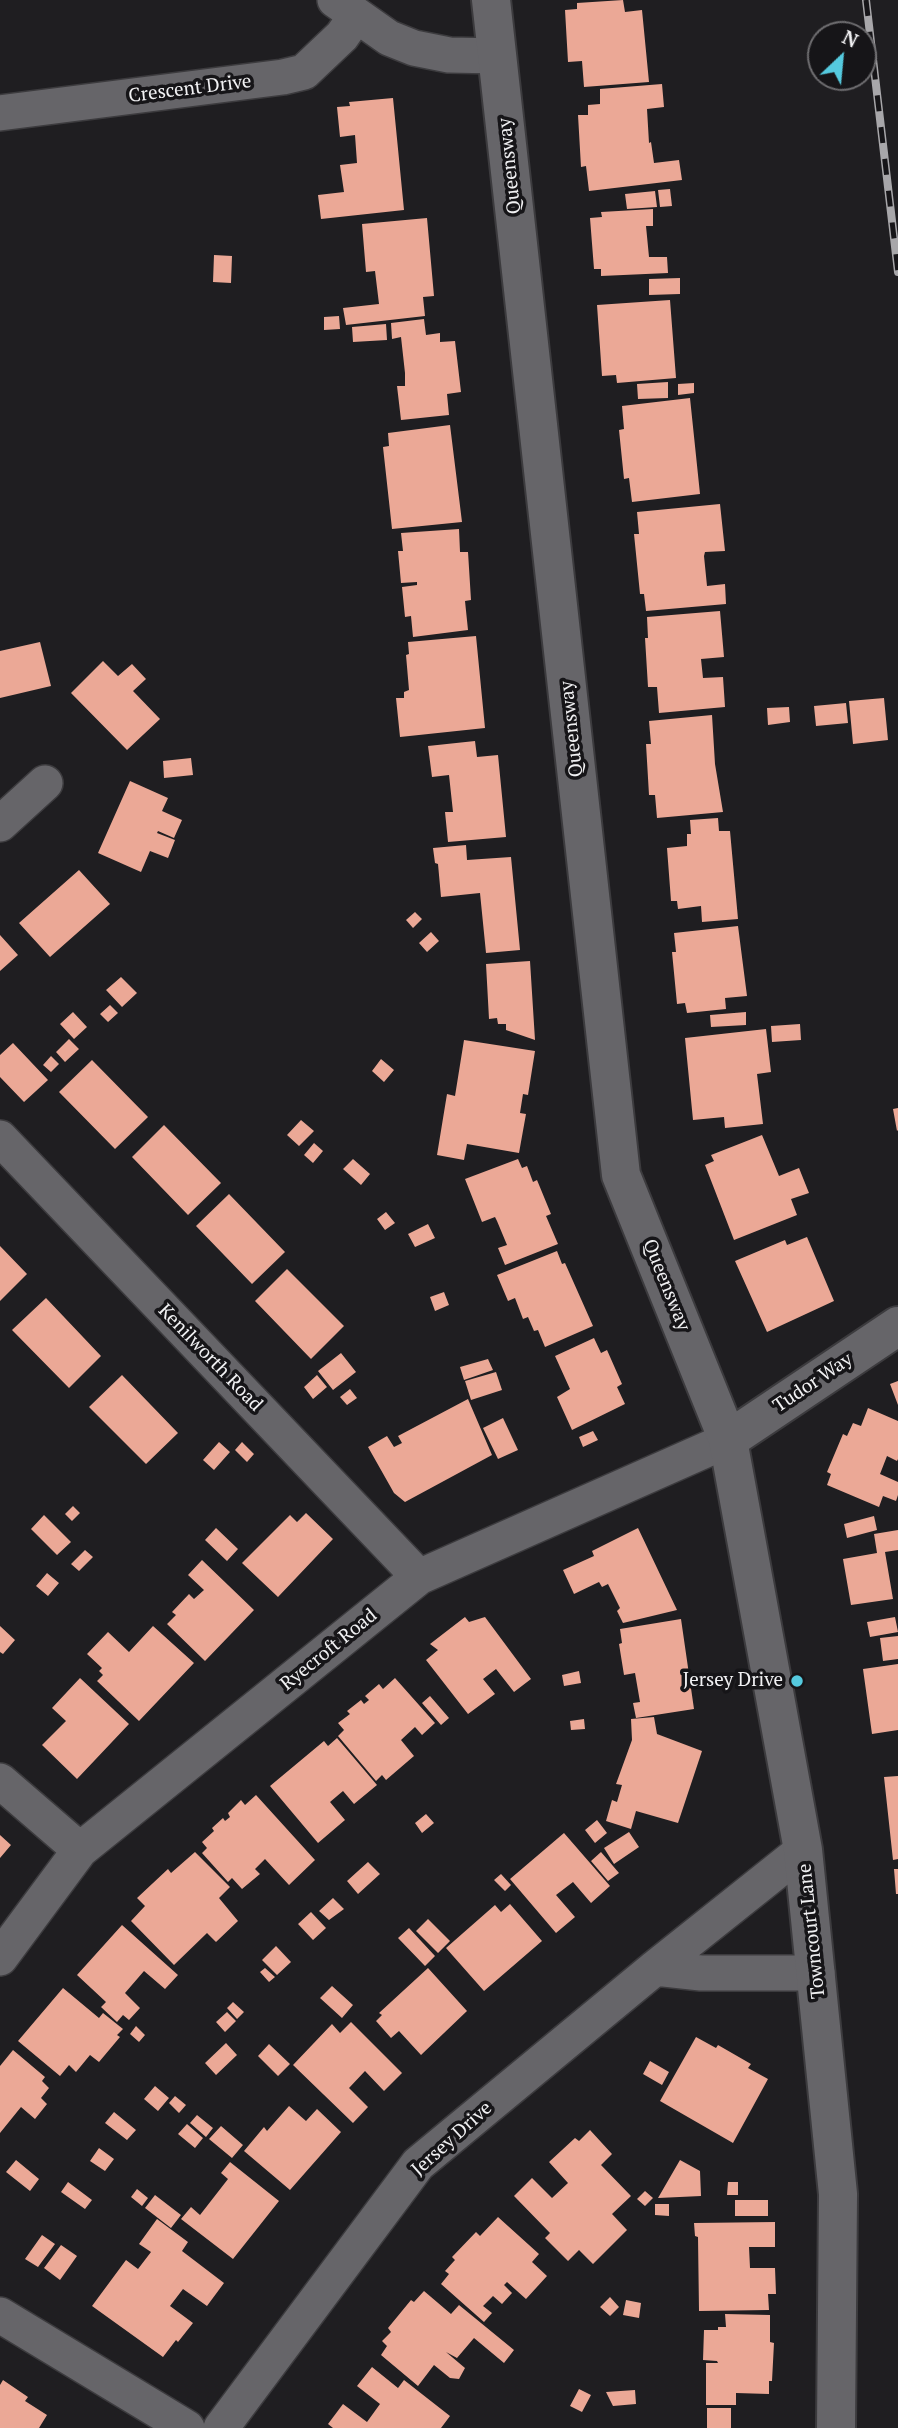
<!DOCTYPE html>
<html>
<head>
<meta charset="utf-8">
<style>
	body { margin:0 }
	#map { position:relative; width:898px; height:2428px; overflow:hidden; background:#1f1e21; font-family:"PT Serif",serif }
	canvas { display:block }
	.north { position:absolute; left:807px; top:21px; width:70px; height:70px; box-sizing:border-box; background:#161518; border:2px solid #6e6d70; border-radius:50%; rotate:26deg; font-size:19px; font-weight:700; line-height:28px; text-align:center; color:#f1f1f3 }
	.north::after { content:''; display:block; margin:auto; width:24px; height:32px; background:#55cadf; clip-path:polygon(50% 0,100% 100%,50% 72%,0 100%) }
</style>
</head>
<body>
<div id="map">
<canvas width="898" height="2428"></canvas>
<div class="north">N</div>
</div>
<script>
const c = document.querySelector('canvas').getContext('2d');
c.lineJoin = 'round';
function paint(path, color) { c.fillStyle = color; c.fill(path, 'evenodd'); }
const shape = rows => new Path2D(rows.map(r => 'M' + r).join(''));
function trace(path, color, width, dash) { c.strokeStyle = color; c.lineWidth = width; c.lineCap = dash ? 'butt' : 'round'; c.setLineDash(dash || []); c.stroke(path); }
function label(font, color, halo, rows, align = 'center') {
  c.font = font + ' "PT Serif",serif'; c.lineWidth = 7; c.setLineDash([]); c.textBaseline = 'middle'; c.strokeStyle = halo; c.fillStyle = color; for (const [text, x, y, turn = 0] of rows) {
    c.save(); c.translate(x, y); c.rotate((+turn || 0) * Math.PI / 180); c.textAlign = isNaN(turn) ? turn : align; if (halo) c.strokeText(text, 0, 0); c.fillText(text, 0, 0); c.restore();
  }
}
const building = shape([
	[623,0,625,12,642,10,649,82,584,87,582,61,568,62,565,10,577,9,577,3],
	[662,84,664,107,647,109,649,143,651,142,654,163,679,160,682,180,589,191,586,166,581,167,578,115,588,115,588,105,600,104,600,89],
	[393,98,404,210,321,219,318,195,344,192,340,165,357,163,355,135,340,137,337,107,350,106,349,102],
	[670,189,672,206,660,207,658,190],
	[655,191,657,207,627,209,625,194],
	[653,209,653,226,646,226,649,257,667,257,668,273,601,276,601,269,594,269,590,218,602,217,601,212],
	[427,218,434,296,423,297,425,316,346,325,343,308,379,304,375,271,366,272,362,224],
	[214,255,232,256,231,283,213,282],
	[680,278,680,294,649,295,649,279],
	[670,300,676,378,617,383,616,375,602,376,597,305],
	[339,316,340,329,324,330,324,317],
	[424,319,426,335,440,333,440,342,455,341,461,392,447,394,449,415,401,420,397,386,405,386,405,373,401,337,392,339,391,323],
	[386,324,387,340,353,342,352,327],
	[668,382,668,398,638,399,637,384],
	[694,383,694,393,678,395,678,384],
	[690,398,700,494,632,502,629,478,624,479,619,430,624,429,622,406],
	[450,425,462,522,392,529,383,447,389,446,388,433],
	[720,504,725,551,705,552,704,556,707,586,725,584,726,604,646,611,644,594,640,594,634,534,639,534,637,512],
	[459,529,460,552,468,552,471,600,465,601,468,630,413,637,411,616,405,617,402,587,417,585,417,582,401,583,398,551,403,551,401,533],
	[720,611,724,657,701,659,703,678,723,677,725,707,659,713,657,687,648,687,645,638,648,638,647,617],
	[476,636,485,728,400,737,396,698,404,698,404,692,409,690,406,655,409,654,408,642],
	[40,642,51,686,0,698,0,651],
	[103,661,118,676,132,664,146,679,133,691,160,719,127,750,71,693],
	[884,698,888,740,853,744,849,701],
	[846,703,848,723,816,726,814,706],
	[789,707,790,722,768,725,767,708],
	[712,715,715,764,723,812,657,818,655,795,649,795,646,744,651,744,649,721],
	[475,741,477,757,498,755,506,837,448,842,445,812,453,812,449,775,432,777,428,746],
	[191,758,193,775,164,778,163,761],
	[130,781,168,798,162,811,182,820,174,838,158,831,157,833,175,840,168,858,150,851,141,872,98,853],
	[718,818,719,831,730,831,738,919,702,922,701,906,678,909,677,901,671,901,667,848,687,846,687,834,691,834,690,820],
	[466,845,467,860,511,857,520,950,486,953,480,893,441,897,438,864,435,863,433,848],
	[79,870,110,904,50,957,19,923],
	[415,912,422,919,413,928,406,920],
	[738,926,747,996,725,998,726,1009,687,1013,685,1003,677,1004,672,952,676,952,674,933],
	[431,932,439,941,427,952,419,943],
	[0,935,18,955,0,971],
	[530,961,535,1040,506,1030,506,1024,498,1024,497,1018,489,1019,486,964],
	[121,977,137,993,122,1007,106,990],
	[110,1005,118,1013,108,1022,100,1014],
	[73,1012,87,1027,74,1039,60,1024],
	[746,1012,746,1025,711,1027,710,1015],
	[800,1024,801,1040,772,1042,771,1026],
	[766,1029,771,1072,757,1074,763,1124,725,1128,724,1117,693,1120,685,1038],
	[69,1039,79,1049,65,1062,56,1052],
	[464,1040,535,1051,528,1095,523,1094,520,1113,526,1114,519,1153,467,1144,464,1160,437,1155,447,1094,455,1096],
	[13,1043,48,1080,24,1102,0,1077,0,1055],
	[51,1056,59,1064,51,1072,43,1065],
	[381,1059,394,1070,384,1082,372,1071],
	[92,1060,148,1117,115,1149,59,1092],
	[898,1108,898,1130,897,1131,893,1109],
	[301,1120,314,1131,299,1146,287,1135],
	[164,1125,221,1183,188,1215,132,1157],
	[762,1135,779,1176,799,1168,809,1193,791,1199,797,1215,734,1240,705,1165,714,1161,711,1155],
	[314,1143,323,1151,313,1163,304,1155],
	[353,1159,370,1174,361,1185,343,1169],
	[518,1159,522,1168,527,1166,533,1182,537,1180,551,1214,546,1216,558,1244,505,1265,498,1248,507,1245,497,1221,495,1217,482,1222,465,1179],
	[229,1194,285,1252,252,1284,196,1226],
	[386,1212,395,1223,385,1230,377,1219],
	[428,1224,435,1238,415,1247,408,1234],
	[807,1237,834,1301,767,1332,735,1261,785,1240,787,1245],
	[0,1246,27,1274,0,1301],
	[557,1251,562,1264,565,1263,593,1326,545,1347,538,1330,534,1331,528,1317,523,1319,515,1298,508,1301,497,1275],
	[287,1269,344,1326,311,1359,255,1301],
	[444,1292,449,1305,435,1311,430,1297],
	[46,1298,101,1356,69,1388,12,1330],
	[594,1338,601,1353,607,1350,622,1384,617,1387,625,1404,572,1430,557,1397,570,1389,555,1356],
	[341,1353,356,1372,333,1390,318,1371],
	[488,1359,493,1370,464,1380,460,1367],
	[496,1372,502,1390,471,1400,465,1381],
	[122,1375,178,1433,146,1464,89,1407],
	[317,1375,327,1387,313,1399,304,1387],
	[898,1381,898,1405,890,1384],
	[350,1389,357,1398,347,1405,340,1397],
	[468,1399,492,1455,405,1502,394,1493,368,1447,387,1436,394,1447,402,1443,398,1436],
	[868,1408,898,1421,898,1459,897,1461,887,1456,880,1474,898,1482,898,1495,896,1501,883,1496,879,1507,827,1485,831,1474,827,1472,843,1434,847,1436,853,1423,861,1426],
	[503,1418,518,1450,498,1459,483,1428],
	[593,1431,598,1440,583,1447,579,1437],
	[219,1442,230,1452,214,1470,203,1460],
	[242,1442,254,1454,247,1462,235,1450],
	[73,1506,80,1513,72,1521,65,1514],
	[306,1513,333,1539,278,1597,242,1563,290,1515,297,1522],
	[44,1515,71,1542,57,1555,31,1529],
	[874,1516,877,1530,847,1538,844,1524],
	[216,1528,238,1549,227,1561,205,1540],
	[638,1528,677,1610,623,1623,617,1611,620,1608,608,1584,602,1587,599,1582,574,1594,563,1570,594,1556,592,1551],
	[898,1530,898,1550,885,1552,893,1599,851,1605,843,1559,877,1553,874,1534],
	[85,1550,93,1557,79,1571,71,1564],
	[202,1560,254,1610,205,1661,167,1624,176,1615,172,1612,189,1594,194,1599,204,1590,188,1575],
	[47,1573,59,1583,48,1596,36,1586],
	[465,1617,469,1622,485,1617,531,1679,514,1692,496,1669,483,1679,495,1694,468,1714,426,1660,438,1650,430,1644],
	[895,1617,898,1632,870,1637,867,1622],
	[681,1619,694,1709,636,1718,633,1703,640,1702,635,1673,624,1675,619,1644,622,1643,620,1629],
	[0,1626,15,1640,3,1654,0,1652],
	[153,1626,194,1663,139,1721,97,1681,103,1675,99,1671,102,1668,87,1654,108,1632,129,1652],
	[898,1636,898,1659,883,1661,880,1638],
	[898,1664,898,1730,872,1734,863,1669],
	[579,1671,581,1683,564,1686,562,1675],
	[80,1678,129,1724,77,1779,42,1745,66,1721,52,1708],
	[395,1678,435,1723,422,1735,415,1727,401,1740,414,1756,386,1780,382,1775,376,1781,338,1736,344,1730,338,1723,350,1714,347,1711,361,1700,364,1704,369,1700,365,1696,379,1684,383,1689],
	[430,1696,449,1718,441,1725,422,1703],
	[654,1717,657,1734,702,1751,678,1823,636,1811,631,1829,606,1821,612,1800,617,1802,622,1785,616,1784,632,1740,631,1719],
	[584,1719,585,1729,571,1730,570,1721],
	[337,1738,377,1785,354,1804,343,1791,330,1802,345,1820,318,1843,270,1786,324,1741,328,1746],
	[898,1776,898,1859,893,1860,884,1777],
	[256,1795,315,1860,289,1885,265,1859,255,1869,260,1874,242,1889,232,1878,228,1882,202,1853,207,1848,202,1842,214,1831,212,1828,223,1818,225,1821,230,1817,228,1813,241,1800,245,1805],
	[426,1814,434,1823,422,1833,415,1823],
	[597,1820,607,1833,595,1843,585,1830],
	[629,1832,639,1847,614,1864,604,1848],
	[564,1833,610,1886,591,1903,573,1882,556,1895,575,1917,556,1933,510,1879],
	[0,1835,11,1845,0,1858],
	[195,1852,230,1887,219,1898,238,1921,216,1942,207,1933,174,1965,131,1921,145,1906,137,1898,168,1869,171,1873],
	[601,1852,619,1873,608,1881,591,1861],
	[368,1862,380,1874,358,1894,347,1881],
	[894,1869,898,1869,898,1894,896,1894],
	[501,1874,511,1885,505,1891,494,1880],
	[333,1898,344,1909,329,1920,319,1911],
	[510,1904,542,1941,484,1991,446,1948,495,1905,501,1912],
	[311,1912,326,1928,313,1940,298,1924],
	[428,1919,450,1941,438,1953,416,1931],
	[122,1925,178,1975,165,1989,144,1971,125,1993,140,2008,129,2020,123,2015,117,2022,101,2007,106,2002,77,1975],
	[409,1928,435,1956,425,1966,398,1938],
	[276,1946,291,1962,277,1975,262,1960],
	[265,1968,275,1977,269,1982,260,1972],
	[428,1968,467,2011,421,2055,399,2031,391,2038,376,2021,382,2015,379,2013],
	[332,1986,353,2005,342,2018,320,1998],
	[63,1988,99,2018,103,2013,123,2029,117,2035,120,2037,99,2062,90,2055,76,2072,69,2065,60,2076,18,2041],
	[233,2002,244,2012,237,2019,227,2008],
	[227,2012,236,2021,225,2032,216,2022],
	[351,2022,402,2073,384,2091,365,2071,349,2088,368,2107,353,2123,293,2065,332,2024,340,2033],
	[136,2026,145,2035,139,2042,130,2034],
	[696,2037,716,2048,718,2045,751,2064,748,2068,768,2079,733,2143,660,2101],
	[226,2043,237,2055,216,2075,205,2063],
	[269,2044,290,2064,278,2076,258,2056],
	[13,2050,45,2077,42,2081,49,2088,41,2098,47,2104,35,2119,21,2107,0,2133,0,2066],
	[650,2061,669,2072,662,2085,643,2074],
	[155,2086,169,2098,158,2111,144,2099],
	[175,2096,186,2105,179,2113,169,2103],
	[289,2106,306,2121,317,2109,341,2132,290,2190,244,2151,264,2127,267,2131],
	[114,2112,136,2130,127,2140,105,2123],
	[197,2115,213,2128,206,2137,190,2123],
	[187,2124,203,2138,195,2148,178,2134],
	[221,2126,243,2145,232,2158,209,2139],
	[590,2130,612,2154,601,2165,631,2196,612,2214,627,2230,593,2264,579,2250,568,2261,545,2238,550,2233,514,2196,532,2178,552,2198,568,2183,549,2162,575,2138,579,2141],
	[99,2148,114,2159,105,2171,90,2161],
	[16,2160,39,2179,30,2191,6,2172],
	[680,2160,700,2171,701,2196,658,2198],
	[230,2162,279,2201,233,2259,181,2219,191,2207,200,2215,228,2179,221,2173],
	[68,2182,92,2200,85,2209,61,2192],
	[728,2182,738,2182,738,2195,727,2195],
	[137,2189,148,2198,142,2206,131,2197],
	[645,2191,653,2198,645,2206,637,2199],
	[155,2195,181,2215,171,2228,145,2208],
	[735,2200,768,2200,768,2216,735,2216],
	[655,2204,669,2204,669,2216,655,2215],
	[498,2217,539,2254,532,2262,547,2276,526,2299,507,2282,504,2285,512,2293,502,2304,493,2296,483,2306,492,2313,484,2322,441,2284,449,2274,445,2271,455,2260,452,2257,476,2232,480,2236],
	[157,2219,188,2242,182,2251,224,2283,207,2306,183,2289,170,2306,193,2323,178,2342,176,2340,163,2357,92,2306,126,2260,138,2269,151,2252,139,2244],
	[775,2222,775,2247,749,2247,750,2268,775,2268,776,2294,768,2294,769,2310,699,2311,698,2237,695,2236,694,2223],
	[42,2235,55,2244,38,2267,25,2259],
	[61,2245,77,2256,60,2280,44,2268],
	[424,2291,451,2314,459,2305,514,2350,504,2363,474,2338,457,2358,446,2352,465,2368,459,2379,450,2378,434,2365,418,2386,381,2355,387,2346,382,2341,391,2332,388,2328,411,2300,414,2302],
	[610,2297,619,2307,610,2316,600,2307],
	[626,2300,641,2303,639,2318,623,2315],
	[725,2314,770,2315,770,2342,774,2343,772,2381,769,2381,769,2394,736,2393,736,2405,706,2405,706,2363,718,2363,717,2361,703,2360,704,2330,718,2330,718,2327,726,2327],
	[372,2367,398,2388,404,2380,450,2416,441,2428,333,2428,328,2424,343,2404,367,2422,380,2404,357,2386],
	[3,2380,28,2397,25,2401,47,2415,39,2428,0,2428,0,2385],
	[579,2389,591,2395,582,2412,570,2406],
	[635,2390,636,2404,613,2406,606,2392],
	[707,2408,731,2408,731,2428,707,2428]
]);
const minor = shape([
	[335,0,389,38,414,48,449,55,498,56],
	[0,113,283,77,304,72,342,36,356,16],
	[0,824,45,783],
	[0,1138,419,1577],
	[0,1781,80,1850],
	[0,1958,80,1850,419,1577,728,1440],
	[655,1968,701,1973,817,1973],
	[0,2315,187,2428],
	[221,2428,418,2164,655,1968,803,1850]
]);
const tertiary = shape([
	[491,0,621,1175,728,1440,803,1850,838,2194,836,2428],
	[728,1440,898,1326]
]);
const rail = shape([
	[866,0,898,272]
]);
const markers = [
	[797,1681,7,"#55cadf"]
];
const streetNames = [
	["Crescent Drive",190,89,-7],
	["Queensway",510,166,-96],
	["Queensway",572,729,-96],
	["Queensway",666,1285,68],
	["Kenilworth Road",210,1358,46],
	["Tudor Way",813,1383,-34],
	["Ryecroft Road",329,1650,-39],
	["Towncourt Lane",812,1931,-96],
	["Jersey Drive",452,2139,-42]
];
const poiNames = [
	["Jersey Drive",783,1681]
];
paint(building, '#eba896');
trace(minor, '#3c3b3e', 38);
trace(tertiary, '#3c3b3e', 42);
trace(minor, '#666569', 35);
trace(tertiary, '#666569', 38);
trace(rail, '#a8a7aa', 8);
trace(rail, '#161518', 5, [16]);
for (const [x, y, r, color] of markers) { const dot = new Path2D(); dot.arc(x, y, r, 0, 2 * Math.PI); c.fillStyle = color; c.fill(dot); trace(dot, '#161518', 2.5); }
label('19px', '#f1f1f3', '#161518', streetNames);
label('19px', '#f1f1f3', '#161518', poiNames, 'right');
</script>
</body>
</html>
